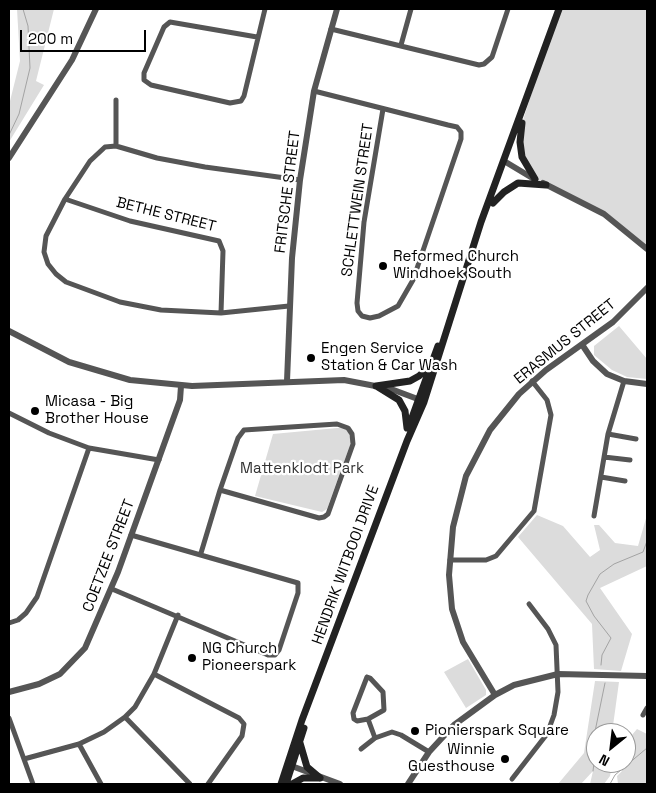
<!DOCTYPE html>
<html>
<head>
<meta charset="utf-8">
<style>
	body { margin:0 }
	#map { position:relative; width:656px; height:793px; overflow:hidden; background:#fff; font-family:"Space Grotesk",sans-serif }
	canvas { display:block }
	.frame { position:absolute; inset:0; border:10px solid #000; pointer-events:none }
	.north { position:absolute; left:586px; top:723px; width:50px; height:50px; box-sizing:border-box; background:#fff; border:1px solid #999; border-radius:50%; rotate:209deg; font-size:14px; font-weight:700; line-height:20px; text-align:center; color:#000 }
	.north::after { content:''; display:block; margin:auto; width:18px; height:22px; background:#000; clip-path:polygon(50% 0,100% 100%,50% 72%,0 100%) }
	.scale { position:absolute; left:20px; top:30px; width:126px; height:22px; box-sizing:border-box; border:2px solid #000; border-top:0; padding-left:6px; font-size:15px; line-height:18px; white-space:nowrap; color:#000; -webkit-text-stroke:4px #fff; paint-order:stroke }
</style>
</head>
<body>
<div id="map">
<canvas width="656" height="793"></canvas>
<div class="frame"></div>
<div class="north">N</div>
<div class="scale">200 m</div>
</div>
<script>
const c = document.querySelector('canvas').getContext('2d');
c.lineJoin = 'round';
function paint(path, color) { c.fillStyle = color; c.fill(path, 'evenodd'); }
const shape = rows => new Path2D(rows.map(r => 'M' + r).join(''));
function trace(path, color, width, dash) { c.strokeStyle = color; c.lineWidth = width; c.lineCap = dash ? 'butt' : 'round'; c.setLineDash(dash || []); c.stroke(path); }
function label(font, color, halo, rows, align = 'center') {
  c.font = font + ' "Space Grotesk",sans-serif'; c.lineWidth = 4.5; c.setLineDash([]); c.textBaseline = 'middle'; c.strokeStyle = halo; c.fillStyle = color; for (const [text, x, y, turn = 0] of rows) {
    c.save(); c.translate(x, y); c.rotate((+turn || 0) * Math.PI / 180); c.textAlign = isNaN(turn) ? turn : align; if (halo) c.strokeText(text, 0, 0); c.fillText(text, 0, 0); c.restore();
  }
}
const green = shape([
	[17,9,54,9,36,81,44,85,9,142,9,105,20,61],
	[559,9,647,9,647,249,619,224,535,179,522,157,522,123],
	[619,326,647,359,647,379,627,377,612,370,594,355,594,346],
	[337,428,348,428,351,442,327,509,322,512,255,496,273,434],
	[537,515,563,526,590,557,600,550,594,525,599,525,615,543,638,546,647,515,647,566,600,588,632,634,621,671,594,669,592,624,518,537],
	[468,659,486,690,486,695,466,708,444,672],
	[595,681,619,682,612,733,596,733,596,763,626,763,626,742,637,729,647,734,647,784,618,784,617,776,622,771,620,767,612,766,610,776,604,784,590,784,593,771,581,784,558,784,584,753]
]);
const stream = shape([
	[9,135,19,114,30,68,28,26,23,9],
	[601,665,602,655,611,638,594,616,586,601,588,595,600,574,614,564,643,552,647,541],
	[593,771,595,756,592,746,605,683],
	[610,784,615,775,647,748]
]);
const minor = shape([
	[331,29,479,65,484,64,492,57,508,9],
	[257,37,170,22,164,27,144,73,144,80,151,85,230,103,241,101,244,96,265,9],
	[401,45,411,9],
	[314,91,448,125,457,127,461,132,461,139,413,280,398,306,379,316,370,318,362,316,358,311,357,303,364,222,383,109],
	[116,100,116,146],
	[65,199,130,221,219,241,223,251,221,313],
	[289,306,221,313,161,310,120,302,66,282,56,274,48,264,44,252,46,236,65,199,90,161,105,147,116,146,157,158,205,167,300,180],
	[9,413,49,433,89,448,159,460],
	[608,434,636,439],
	[604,457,630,460],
	[601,477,625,481],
	[594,516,608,434,624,381],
	[201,553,220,490,238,438,244,430,337,424,348,428,352,434,353,444,328,514,324,517,319,518,220,490],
	[450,560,486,560,496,556,534,511,551,415,547,400,532,381],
	[112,589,268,655,275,655,279,650,298,593,298,583,131,535],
	[9,623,18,620,26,613,37,597,89,448],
	[154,674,239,718,244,724,242,736,208,784],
	[367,677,370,678,383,692,384,710,368,719,357,721,354,719,353,713,367,677],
	[643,715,647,708],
	[125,717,190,784],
	[9,718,33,784],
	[368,719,375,738],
	[79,744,101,784],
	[361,749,375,738,392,732,401,735,429,752],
	[24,759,79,744,104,732,125,717,135,707,154,674,178,615],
	[512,779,547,734,554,715,558,692,556,645,548,629,529,604]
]);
const tertiary = shape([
	[9,158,72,60,96,9],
	[504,161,534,179],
	[543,183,604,214,647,249],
	[9,331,69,362,130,380,192,386,344,380,391,389,423,401],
	[583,346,593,361,607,374,624,381,647,384],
	[287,381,292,258,300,180,314,91,337,9],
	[9,692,39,684,60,674,85,648,118,572,180,400,181,386],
	[495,695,463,642,452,609,449,575,453,527,466,476,490,430,519,394,546,370,613,322,647,288],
	[289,765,340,784],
	[408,784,429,752,454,725,495,695,514,685,558,674,647,676]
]);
const secondary = shape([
	[522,123,520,142,522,157,535,179],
	[493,203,504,192,518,183,546,185],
	[376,386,410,381,419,376,430,366],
	[378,387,399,400,405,411,407,428],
	[409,426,438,346],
	[300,743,307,767,320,778],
	[281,784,302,720,407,441,424,402,481,222,559,9],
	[286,784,304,728],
	[292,784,303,778,320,778]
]);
const markers = [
	[383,266,5,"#000"],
	[311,358,5,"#000"],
	[35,411,5,"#000"],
	[192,658,5,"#000"],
	[415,731,5,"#000"],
	[505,759,5,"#000"]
];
const streetNames = [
	["FRITSCHE STREET",288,192,-83],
	["SCHLETTWEIN STREET",358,200,-82],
	["BETHE STREET",166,215,14],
	["ERASMUS STREET",565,342,-39],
	["COETZEE STREET",109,556,-69],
	["HENDRIK WITBOOI DRIVE",346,565,-70]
];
const poiNames = [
	["Reformed Church",393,257],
	["Windhoek South",393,274],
	["Engen Service",321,349],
	["Station & Car Wash",321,366],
	["Micasa - Big",45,402],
	["Brother House",45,419],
	["NG Church",202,649],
	["Pioneerspark",202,666],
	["Pionierspark Square",425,731],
	["Winnie",495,750,"right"],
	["Guesthouse",495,767,"right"]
];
const parkNames = [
	["Mattenklodt Park",302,469]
];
paint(green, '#dcdcdc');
trace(stream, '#a3a3a3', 1);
trace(minor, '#555', 5);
trace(tertiary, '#555', 6);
trace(secondary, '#222', 7);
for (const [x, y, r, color] of markers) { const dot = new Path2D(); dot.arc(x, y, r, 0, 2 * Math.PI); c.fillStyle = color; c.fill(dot); trace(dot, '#fff', 2); }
label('15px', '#000', '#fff', streetNames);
label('15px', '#000', '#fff', poiNames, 'left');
label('15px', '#333', '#fff', parkNames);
</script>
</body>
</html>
